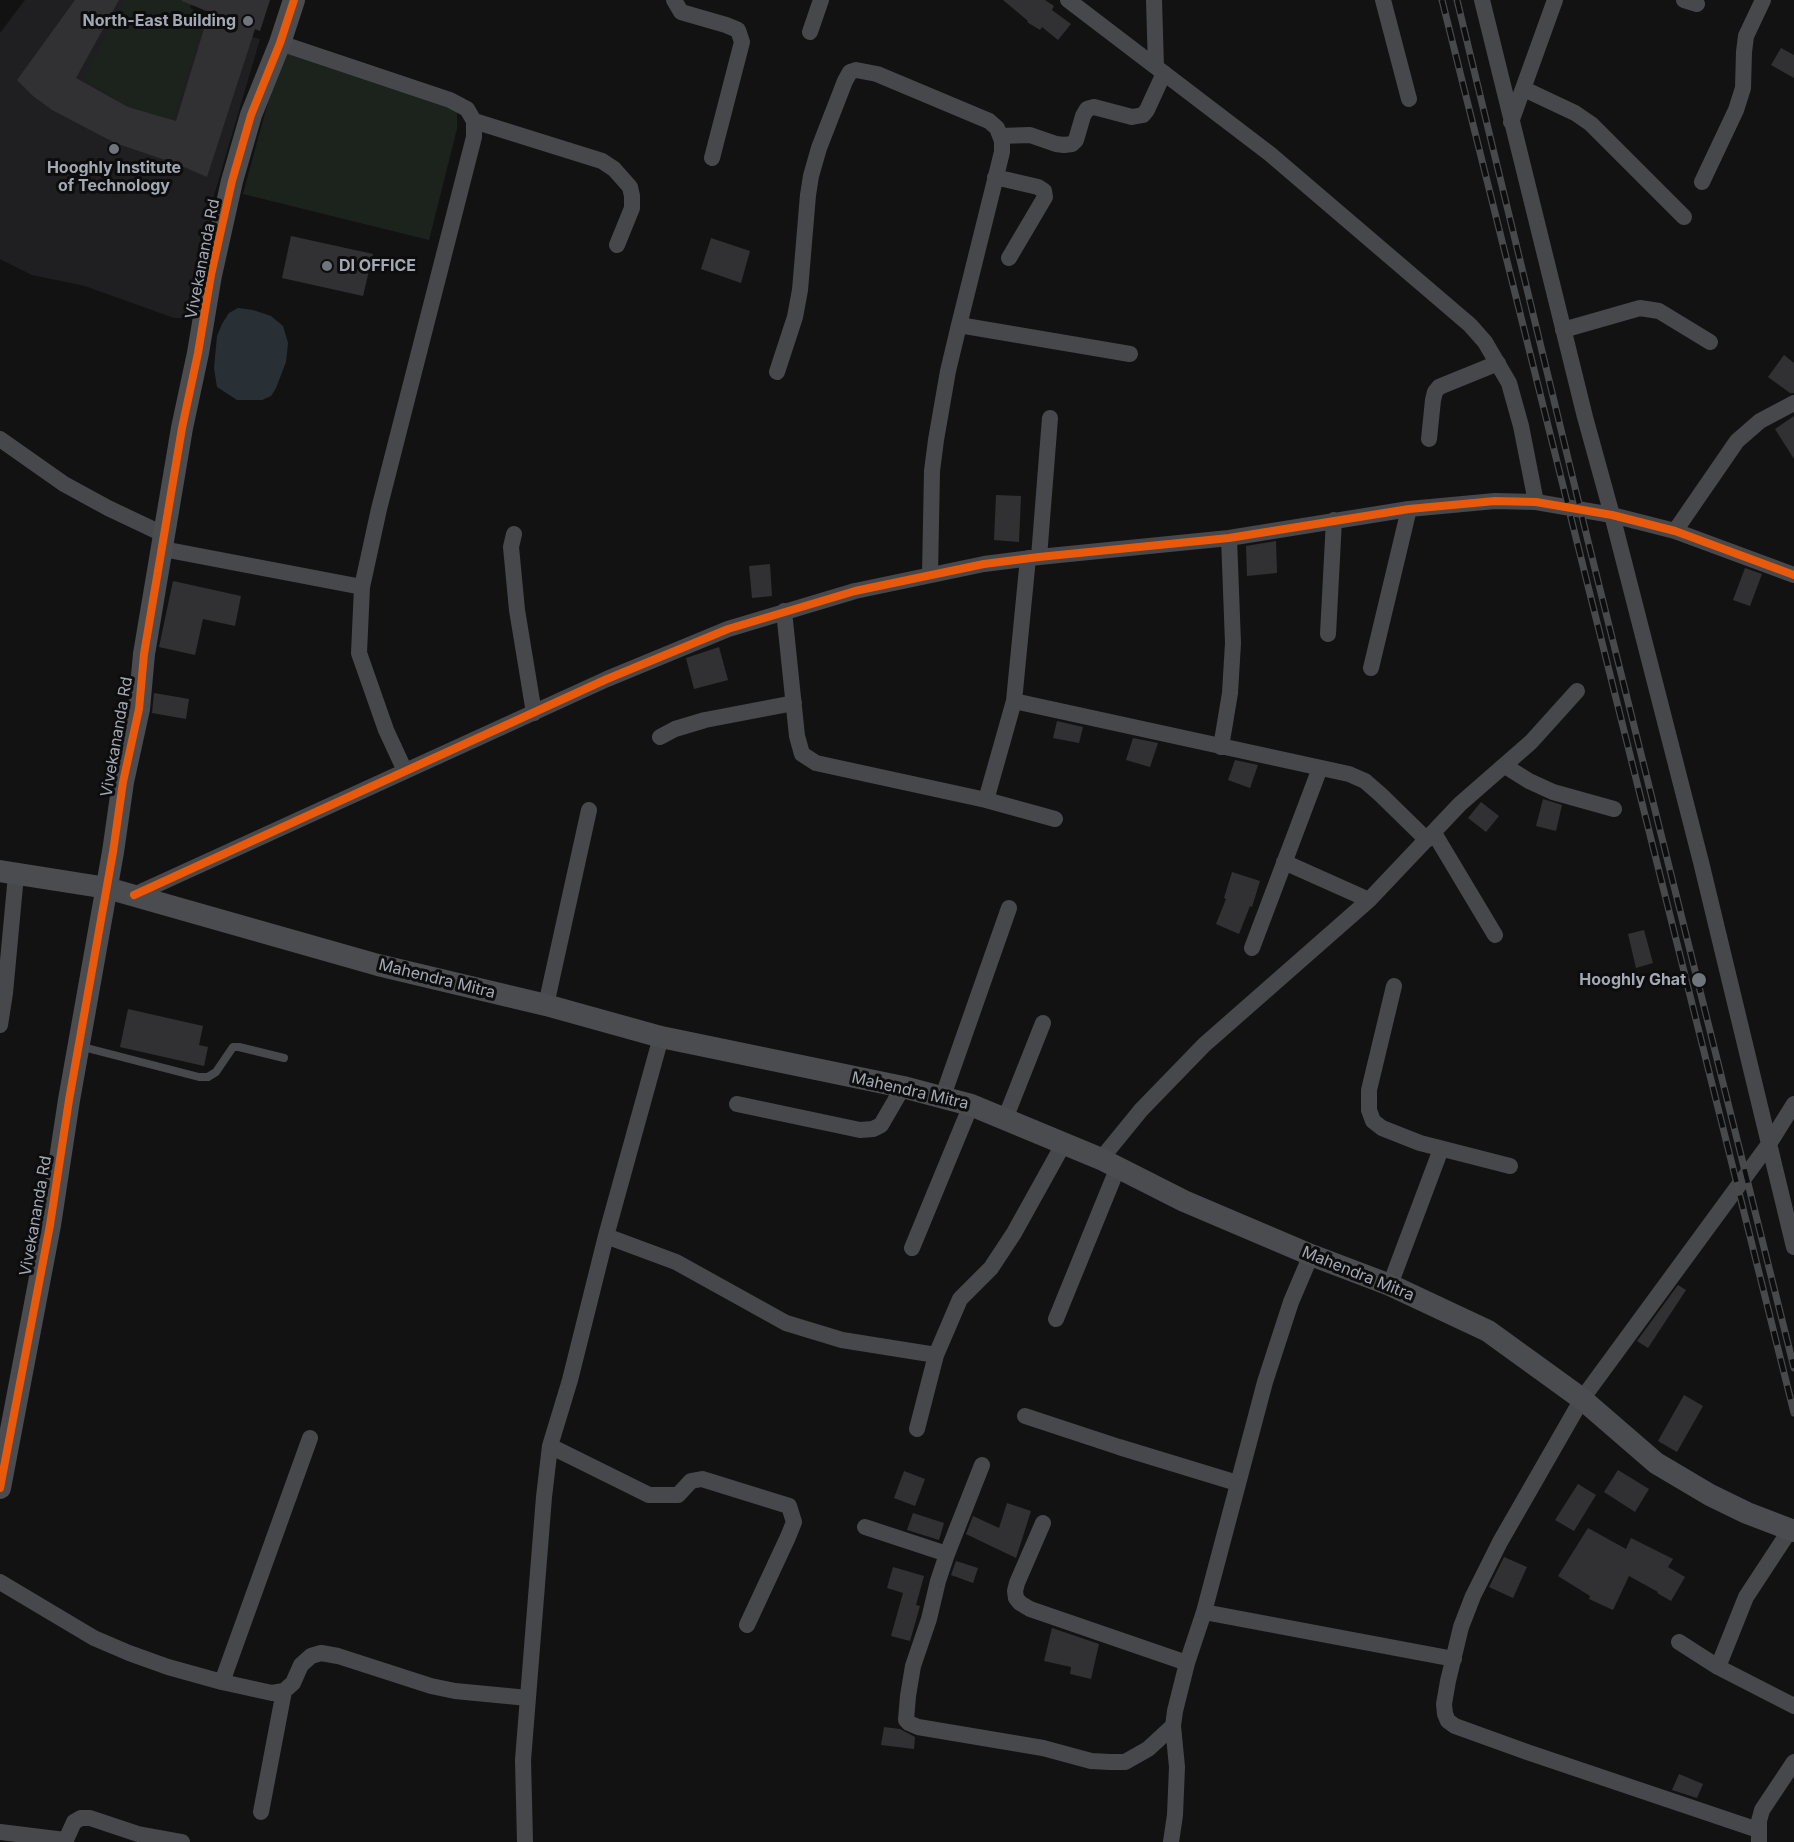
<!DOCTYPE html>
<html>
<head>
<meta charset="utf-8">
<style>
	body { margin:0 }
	canvas { display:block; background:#121213 }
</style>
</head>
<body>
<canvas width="1794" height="1842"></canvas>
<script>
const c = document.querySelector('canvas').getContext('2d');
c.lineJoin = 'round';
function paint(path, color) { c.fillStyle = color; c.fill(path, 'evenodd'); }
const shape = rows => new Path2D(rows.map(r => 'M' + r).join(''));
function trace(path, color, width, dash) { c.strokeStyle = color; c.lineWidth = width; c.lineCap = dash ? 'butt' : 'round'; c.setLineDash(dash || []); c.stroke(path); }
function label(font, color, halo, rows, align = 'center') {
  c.font = font + ' Inter,sans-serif'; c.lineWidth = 6; c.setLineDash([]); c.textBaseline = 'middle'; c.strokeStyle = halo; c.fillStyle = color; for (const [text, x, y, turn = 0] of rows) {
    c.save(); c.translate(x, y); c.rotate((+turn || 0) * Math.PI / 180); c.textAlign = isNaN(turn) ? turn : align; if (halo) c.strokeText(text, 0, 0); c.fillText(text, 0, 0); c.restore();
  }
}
const built = shape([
	[25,0,194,0,190,8,224,30,260,39,213,199,204,267,193,318,174,318,85,286,32,275,0,259,0,33]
]);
const green = shape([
	[126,0,193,0,189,7,208,20,199,38,173,119,127,107,84,78],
	[283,47,448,102,457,113,457,129,429,240,243,194]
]);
const water = shape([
	[238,308,253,310,271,316,283,326,288,343,286,362,276,388,271,396,262,400,237,400,217,387,214,368,217,336,222,324,229,313]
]);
const building = shape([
	[75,0,119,0,76,78,128,107,176,121,209,12,182,1,182,0,270,0,260,31,255,29,207,177,177,164,115,143,52,110,33,96,17,80],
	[1003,0,1045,0,1054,6,1052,10,1071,24,1058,40,1042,27,1040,30,1027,22,1028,21],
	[1781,48,1794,55,1794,78,1771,65],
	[291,236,373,254,363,296,282,278],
	[711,238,750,251,741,283,701,269],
	[1784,355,1794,363,1794,393,1790,393,1768,377],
	[1794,416,1794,459,1775,429],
	[996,495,1021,496,1019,542,994,540],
	[1276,541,1277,573,1247,576,1246,546],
	[770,564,772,596,752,598,749,566],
	[1745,568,1762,574,1750,606,1733,600],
	[173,581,241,596,235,626,203,619,195,655,159,647],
	[719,647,728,680,694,689,686,658],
	[154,693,189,699,186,719,152,713],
	[1057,721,1083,727,1079,743,1053,738],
	[1133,738,1158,743,1150,767,1126,760],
	[1235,760,1258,765,1250,788,1228,780],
	[1543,799,1562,805,1556,831,1536,826],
	[1481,802,1499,816,1486,832,1468,818],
	[1232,872,1260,881,1252,907,1250,906,1239,934,1216,924,1226,899,1224,898],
	[1644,930,1653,963,1636,968,1628,934],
	[128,1009,203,1026,199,1045,208,1047,204,1066,120,1047],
	[1678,1285,1686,1290,1648,1348,1637,1341],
	[1684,1395,1703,1406,1677,1452,1658,1441],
	[1618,1470,1649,1489,1635,1512,1604,1492],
	[904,1471,925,1479,915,1506,894,1498],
	[1578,1484,1596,1495,1574,1531,1555,1520],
	[1007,1503,1031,1511,1016,1558,966,1534,973,1516,999,1528],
	[913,1513,944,1523,939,1540,907,1530],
	[1588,1528,1626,1549,1631,1538,1673,1559,1668,1567,1685,1577,1671,1601,1657,1593,1658,1592,1629,1576,1613,1610,1589,1599,1590,1596,1558,1576],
	[1504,1557,1527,1567,1513,1598,1489,1587],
	[956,1561,978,1568,973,1583,951,1575],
	[893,1567,924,1576,916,1605,920,1606,910,1641,891,1636,903,1593,887,1588],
	[1052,1628,1099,1644,1091,1679,1070,1674,1071,1667,1044,1661],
	[884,1727,900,1729,915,1737,914,1749,881,1745],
	[1679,1774,1703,1784,1697,1798,1672,1790]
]);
const lane = shape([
	[79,1046,199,1077,208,1077,216,1072,233,1047,239,1047,284,1058]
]);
const street = shape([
	[674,0,681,12,726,25,738,30,742,42,712,158],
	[1068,0,1270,154,1470,325,1485,342,1509,383,1521,426,1536,502],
	[1154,0,1156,67],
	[1383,0,1409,99],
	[1482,0,1585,417,1612,515,1701,862,1794,1247],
	[1684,0,1697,4],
	[810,32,821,0],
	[280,43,450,100,467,109,474,121,474,137,379,509,362,587,359,653,386,730,405,771],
	[1524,89,1575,113,1591,124,1684,217],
	[474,121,602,161,614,169,630,187,632,196,632,208,617,245],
	[1511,122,1555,0],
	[1000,136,1030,135,1056,144,1064,145,1072,144,1076,140,1083,116,1087,109,1094,107,1132,117,1143,115,1147,110,1164,73],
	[995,177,1038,187,1044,191,1045,197,1009,258],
	[1702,182,1736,110,1743,88,1744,52,1746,36,1763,0],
	[959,325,1130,354],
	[1563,330,1640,308,1659,311,1710,342],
	[777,372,795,317,800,290,808,195,811,176,819,148,845,81,850,72,856,70,877,74,989,121,997,128,1002,141,1002,152,959,325,948,371,936,440,932,471,930,575],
	[0,439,64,484,108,508,165,535],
	[1429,439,1433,400,1435,392,1439,387,1498,363],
	[1675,531,1737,441,1760,421,1794,403],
	[514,534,511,547,517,610,534,713],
	[163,549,362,587],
	[1039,557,1050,418],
	[784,611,797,736,802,754,816,763,986,800,1055,819],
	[1328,634,1334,520],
	[1371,668,1409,509],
	[1014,701,1349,774,1365,781,1381,795,1427,840],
	[660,737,675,729,705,720,794,703],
	[1221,747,1230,693,1233,643,1229,538],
	[1505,766,1529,781,1553,792,1614,809],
	[986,800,1014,701,1028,558],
	[1434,833,1495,935],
	[1284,862,1369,900],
	[134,895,607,679,728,629,855,591,984,564,1039,557,1229,538,1409,509,1495,501,1536,502,1612,515,1675,531,1794,575],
	[1252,948,1320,768],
	[1394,986,1369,1090,1369,1110,1373,1121,1382,1128,1420,1143,1510,1166],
	[546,1005,589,810],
	[0,1025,5,993,16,875],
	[943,1096,1009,908],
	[737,1104,860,1130,873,1129,881,1125,903,1087],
	[1005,1119,1043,1023],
	[1101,1159,1141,1110,1204,1045,1369,900,1460,804,1531,742,1577,691],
	[606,1236,676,1262,786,1323,842,1340,936,1355],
	[912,1248,971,1105],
	[1390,1285,1441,1149],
	[1056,1319,1118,1167],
	[1025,1416,1119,1447,1237,1483],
	[917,1429,936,1355,960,1299,991,1268,1014,1233,1064,1143],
	[550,1446,649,1495,678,1495,691,1481,702,1479,789,1506,794,1522,788,1537,747,1625],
	[982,1465,947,1554,938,1581,929,1619,913,1666,908,1696,906,1720,909,1723,918,1727,1043,1748,1091,1761,1110,1762,1125,1762,1148,1749,1173,1726],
	[1043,1523,1017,1583,1015,1591,1016,1598,1020,1603,1030,1609,1187,1663],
	[865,1527,947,1554],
	[0,1582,94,1638,129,1653,168,1667,222,1682,272,1693,284,1691,293,1683,301,1665,311,1656,321,1653,338,1656,431,1686,455,1691,528,1698],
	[1204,1612,1454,1659],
	[1679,1642,1718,1667,1794,1706],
	[1718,1667,1746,1597,1790,1530],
	[222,1682,310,1438],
	[261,1812,284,1691],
	[1758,1830,1527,1752,1455,1726,1448,1721,1445,1714,1444,1704,1448,1681,1461,1627,1473,1596,1500,1542,1582,1399,1769,1144,1794,1104],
	[0,1832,65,1840],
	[65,1842,74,1822,81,1818,90,1818,138,1834,182,1842],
	[525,1842,523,1760,544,1497,550,1446,570,1380,606,1236,661,1037],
	[1171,1842,1175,1815,1177,1767,1173,1726,1175,1711,1187,1663,1204,1612,1265,1382,1291,1302,1311,1255],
	[1759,1842,1759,1821,1762,1810,1794,1762]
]);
const secondary = shape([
	[0,871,107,888,378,965,546,1005,661,1037,903,1087,971,1105,1101,1159,1184,1201,1311,1255,1390,1285,1488,1331,1582,1399,1656,1463,1710,1495,1747,1513,1794,1531],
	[0,1488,50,1225,69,1100,113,852,123,782,139,709,144,654,182,428,198,353,211,275,232,181,251,115,280,43,294,0]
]);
const rail = shape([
	[1442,0,1794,1413],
	[1457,0,1588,541,1794,1368]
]);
const cycleway = shape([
	[134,895,607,679,728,629,855,591,984,564,1039,557,1229,538,1409,509,1495,501,1536,502,1612,515,1675,531,1794,575],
	[0,1488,50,1225,69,1100,113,852,123,782,139,709,144,654,182,428,198,353,211,275,232,181,251,115,280,43,294,0]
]);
const markers = [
	[248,21,6,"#70747c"],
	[114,149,6,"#70747c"],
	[327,266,6,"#70747c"],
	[1699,980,8,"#70747c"]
];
const poiNames = [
	["North-East Building",236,21],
	["Hooghly Institute",114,168,"center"],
	["of Technology",114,186,"center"],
	["DI OFFICE",339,266,"left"],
	["Hooghly Ghat",1686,980]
];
const streetNames = [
	["Vivekananda Rd",203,259,-79],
	["Vivekananda Rd",117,737,-80],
	["Mahendra Mitra",437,979,14],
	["Mahendra Mitra",910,1091,13],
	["Vivekananda Rd",36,1216,-80],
	["Mahendra Mitra",1358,1274,22]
];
paint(built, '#1f1f21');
paint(green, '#1c231d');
paint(water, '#283036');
paint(building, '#313133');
trace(lane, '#47484b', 8);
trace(street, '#47484b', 16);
trace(secondary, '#4b4c4f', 22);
trace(rail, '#47494b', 7);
trace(rail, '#0d0d0e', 4.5, [14]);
trace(cycleway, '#e8590c', 8);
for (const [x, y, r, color] of markers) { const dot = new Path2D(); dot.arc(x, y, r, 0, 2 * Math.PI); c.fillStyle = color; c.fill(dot); trace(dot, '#0d0d0e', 2); }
label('bold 16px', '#a3a9b4', '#0d0d0e', poiNames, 'right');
label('16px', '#a3a9b4', '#0d0d0e', streetNames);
</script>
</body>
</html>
